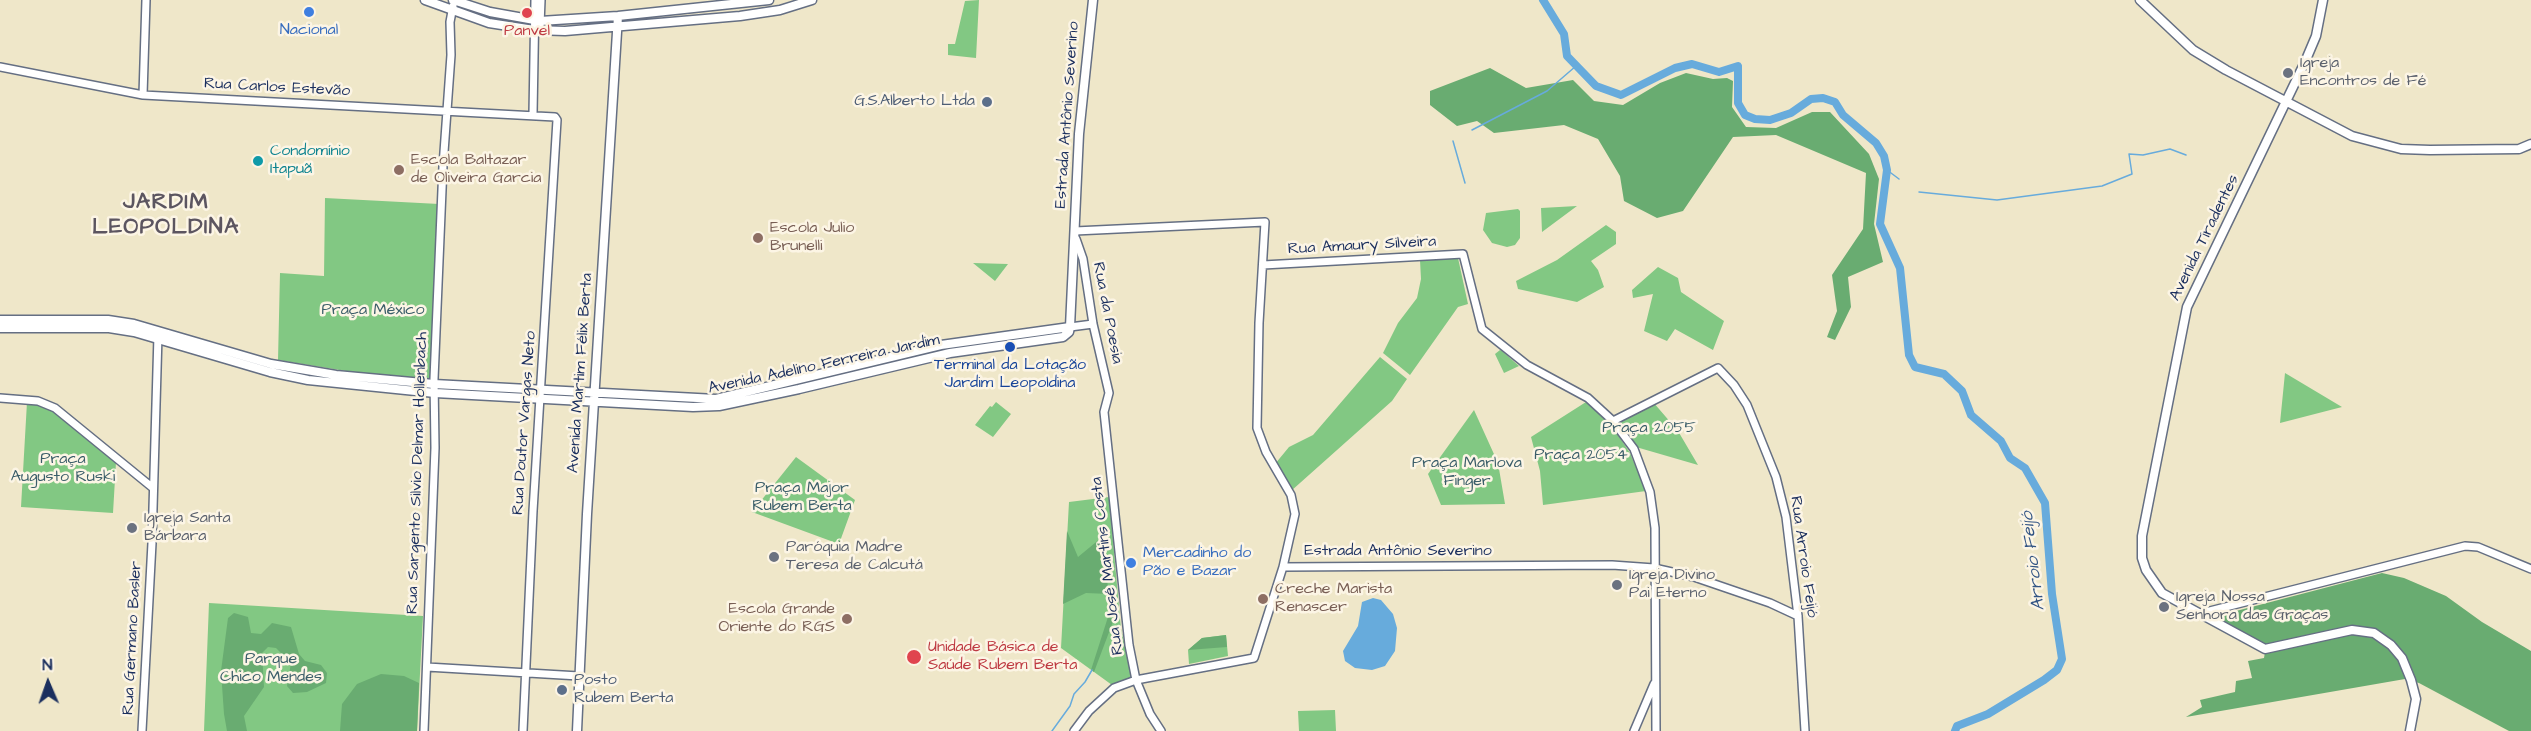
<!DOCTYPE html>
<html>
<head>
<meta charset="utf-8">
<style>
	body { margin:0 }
	#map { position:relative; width:2531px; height:731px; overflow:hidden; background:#efe7c9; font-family:"Architects Daughter",sans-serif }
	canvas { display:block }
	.north { position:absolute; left:18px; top:653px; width:60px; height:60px; -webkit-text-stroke:4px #fcf5e5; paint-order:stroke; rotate:358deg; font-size:16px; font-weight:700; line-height:24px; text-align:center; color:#1b2f5e }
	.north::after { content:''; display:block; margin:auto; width:21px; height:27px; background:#1b2f5e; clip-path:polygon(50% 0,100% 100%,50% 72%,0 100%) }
</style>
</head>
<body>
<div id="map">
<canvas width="2531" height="731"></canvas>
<div class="north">N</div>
</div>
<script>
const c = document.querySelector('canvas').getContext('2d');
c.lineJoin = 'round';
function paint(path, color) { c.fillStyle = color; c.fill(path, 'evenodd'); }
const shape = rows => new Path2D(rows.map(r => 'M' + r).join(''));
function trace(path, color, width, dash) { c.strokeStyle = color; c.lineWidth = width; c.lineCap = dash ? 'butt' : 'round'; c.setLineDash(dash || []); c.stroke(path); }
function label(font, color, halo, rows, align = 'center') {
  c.font = font + ' "Architects Daughter",sans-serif'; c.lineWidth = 5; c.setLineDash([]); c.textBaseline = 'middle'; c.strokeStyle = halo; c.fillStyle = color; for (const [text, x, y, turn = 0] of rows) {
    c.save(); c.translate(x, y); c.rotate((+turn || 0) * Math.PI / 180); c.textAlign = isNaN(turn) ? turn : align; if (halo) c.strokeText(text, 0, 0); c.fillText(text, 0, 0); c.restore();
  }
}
const green = shape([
	[979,0,976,58,948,55,948,44,955,44,965,1],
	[325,198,439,204,431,379,352,372,278,360,280,273,324,276],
	[1577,206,1542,232,1541,208],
	[1518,209,1520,211,1520,238,1515,245,1507,247,1492,243,1483,230,1486,213],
	[1606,225,1616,232,1616,244,1591,261,1598,270,1604,287,1577,302,1518,289,1516,281,1557,260],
	[1458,258,1468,304,1458,307,1410,375,1383,353,1398,323,1417,298,1421,279,1420,260],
	[973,263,1008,264,995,281],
	[1658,267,1678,278,1681,292,1724,321,1713,350,1675,329,1667,341,1644,331,1653,294,1633,298,1632,290],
	[1500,350,1502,351,1519,366,1504,373,1495,354],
	[1380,357,1407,379,1392,401,1291,491,1275,464,1289,447,1313,435],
	[2285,373,2342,407,2280,423],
	[27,402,52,410,116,462,113,513,21,507],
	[996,402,1011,414,993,437,975,425,990,406,992,407],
	[1586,402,1610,423,1630,453,1646,491,1543,505,1540,471,1531,437],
	[1653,402,1678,431,1698,465,1636,447,1617,421],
	[1474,410,1498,463,1505,504,1441,505,1428,474],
	[796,457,855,500,839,544,752,512],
	[1109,497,1121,629,1133,678,1112,685,1061,648,1069,502],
	[209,603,423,616,417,731,204,731],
	[1226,635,1228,656,1189,664,1188,650,1202,638],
	[1335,710,1336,731,1299,731,1298,711]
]);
const forest = shape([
	[1490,68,1526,88,1573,80,1594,101,1623,105,1660,83,1686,73,1713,79,1727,78,1733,81,1732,107,1746,127,1776,128,1812,112,1830,112,1869,154,1879,179,1874,224,1883,262,1848,277,1851,307,1835,340,1827,337,1837,311,1832,275,1863,229,1866,173,1776,135,1733,137,1683,211,1657,218,1624,201,1620,176,1598,139,1564,125,1494,133,1477,121,1457,126,1430,105,1430,91],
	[1067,531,1078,557,1101,538,1109,594,1086,593,1063,604],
	[2382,573,2404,578,2446,596,2482,622,2531,651,2531,731,2509,731,2419,683,2405,679,2186,717,2202,707,2200,700,2235,692,2236,681,2252,678,2248,661,2264,658,2266,646,2213,617],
	[234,613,248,617,251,633,261,634,272,623,291,627,299,654,305,661,321,665,327,673,326,683,307,692,293,693,287,686,291,663,276,648,268,647,262,653,264,687,244,716,247,731,227,731,224,714,221,671,228,618],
	[1108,617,1114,619,1094,672,1091,670],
	[1226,635,1227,647,1188,650,1202,638],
	[381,674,404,676,419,683,417,731,340,731,342,704,357,684]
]);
const water = shape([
	[1373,598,1381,600,1393,614,1397,628,1395,651,1385,666,1372,670,1355,668,1345,661,1343,651,1358,626,1362,602]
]);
const stream = shape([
	[1472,130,1547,91,1576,66],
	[1453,141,1465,183],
	[1887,170,1899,179],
	[1919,192,1997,200,2102,186,2132,174,2129,154,2143,155,2170,149,2186,155],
	[1052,731,1070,706,1074,694,1085,682,1092,670]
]);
const river = shape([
	[1543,0,1564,34,1567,56,1596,86,1621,95,1675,68,1692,64,1719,72,1738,66,1738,103,1745,115,1755,119,1770,120,1791,113,1811,99,1823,98,1835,102,1843,115,1876,143,1884,156,1887,170,1880,224,1900,268,1909,355,1915,367,1944,374,1962,391,1971,415,2001,441,2010,458,2025,468,2045,503,2052,594,2062,659,2057,670,2044,680,1988,714,1957,726,1955,731]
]);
const minor = shape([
	[540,25,541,0],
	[0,67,143,95,555,117,557,120,533,511,523,731],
	[143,95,146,0],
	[533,114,535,0],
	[1076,239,1083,259,1093,324,1109,393,1104,412,1129,645,1136,680,1150,714,1161,731],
	[1263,265,1463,254,1482,329,1527,365,1588,398,1613,421,1634,449,1650,492,1655,528,1656,731],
	[1070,327,1093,324],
	[0,398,38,401,55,408,153,488],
	[1613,421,1718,368,1734,385,1747,405,1776,477,1786,517,1798,616,1805,731],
	[1283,567,1612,565,1654,568,1694,577,1770,603,1798,616],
	[2198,614,2465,546,2478,547,2531,569],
	[427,667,579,676],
	[142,731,152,543,158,335],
	[424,731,435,448,434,379,443,166,451,55,450,22,453,6],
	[1074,731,1089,711,1114,688,1136,680,1254,658,1283,567,1295,514,1291,495,1266,452,1257,428,1259,323,1265,222,1075,231],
	[1634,731,1654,684]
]);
const major = shape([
	[425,0,489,23,534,30,565,31,740,16,780,10,812,0],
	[453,0,490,12,540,21,618,16,769,0],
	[2140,0,2193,50,2226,70,2352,136,2401,149,2430,150,2519,149,2531,144],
	[2323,0,2316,36,2305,62,2187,307,2142,536,2142,558,2146,570,2162,593,2265,649,2352,630,2374,633,2391,645,2402,658,2411,680,2416,699,2410,731],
	[0,320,108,320,134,324,271,364,336,375,434,384,716,399,941,345,1070,327],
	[0,328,109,328,134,332,270,372,308,380,435,393,693,407,719,406,799,389,950,353,1063,337,1069,332,1070,327,1079,134,1093,0],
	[577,731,587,514,618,16]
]);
const markers = [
	[309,12,6,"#3f7fe0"],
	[527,13,6,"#e0444e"],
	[2288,73,6,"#6b7280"],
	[987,102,6,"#5c6f8a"],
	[258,161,6,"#0f9aa8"],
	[399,170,6,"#8d6e63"],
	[758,238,6,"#8d6e63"],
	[1010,347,6,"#1a4fb4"],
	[132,528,6,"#6b7280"],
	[774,557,6,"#6b7280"],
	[1131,563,6,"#3f7fe0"],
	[1617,585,6,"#6b7280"],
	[1263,599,6,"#8d6e63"],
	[2164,607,6,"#6b7280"],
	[847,619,6,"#8d6e63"],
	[914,657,8,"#e0444e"],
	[562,690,6,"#5c6f8a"]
];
const shopNames = [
	["Nacional",309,31],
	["Mercadinho do",1143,554,"left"],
	["Pão e Bazar",1143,572,"left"]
];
const healthNames = [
	["Panvel",527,32],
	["Unidade Básica de",928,648,"left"],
	["Saúde Rubem Berta",928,666,"left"]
];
const worshipNames = [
	["Igreja",2300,64],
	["Encontros de Fé",2300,82],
	["Igreja Santa",144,519],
	["Bárbara",144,537],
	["Paróquia Madre",786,548],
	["Teresa de Calcutá",786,566],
	["Igreja Divino",1629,576],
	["Pai Eterno",1629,594],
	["Igreja Nossa",2176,598],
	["Senhora das Graças",2176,616]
];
const streetNames = [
	["Rua Carlos Estevão",277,88,3],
	["Estrada Antônio Severino",1068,115,-86],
	["Avenida Tiradentes",2205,238,-64],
	["Rua Amaury Silveira",1362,246,-3],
	["Rua da Poesia",1107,313,79],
	["Avenida Adelino Ferreira Jardim",824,365,-12],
	["Avenida Martim Félix Berta",581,373,-86],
	["Rua Doutor Vargas Neto",525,423,-86],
	["Rua Sargento Silvio Delmar Hollenbach",418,473,-88],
	["Estrada Antônio Severino",1398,552],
	["Rua Arroio Feijó",1803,557,82],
	["Rua José Martins Costa",1108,566,-97],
	["Rua Germano Basler",133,638,-87]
];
const serviceNames = [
	["G.S.Alberto Ltda",975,102],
	["Posto",574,681,"left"],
	["Rubem Berta",574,699,"left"]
];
const cultureNames = [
	["Condomínio",270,152],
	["Itapuã",270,170]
];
const educationNames = [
	["Escola Baltazar",411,161],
	["de Oliveira Garcia",411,179],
	["Escola Julio",770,229],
	["Brunelli",770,247],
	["Creche Marista",1275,590],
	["Renascer",1275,608],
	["Escola Grande",835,610,"right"],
	["Oriente do RGS",835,628,"right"]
];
const parkNames = [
	["Praça México",373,311],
	["Praça 2055",1649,429],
	["Praça 2054",1581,456],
	["Praça",63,460],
	["Augusto Ruski",63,478],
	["Praça Marlova",1467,464],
	["Finger",1467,482],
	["Praça Major",802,489],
	["Rubem Berta",802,507],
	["Parque",271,660],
	["Chico Mendes",271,678]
];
const transitNames = [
	["Terminal da Lotação",1010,366],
	["Jardim Leopoldina",1010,384]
];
const waterNames = [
	["Arroio Feijó",2034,561,-97]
];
const districtNames = [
	["JARDIM",166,203],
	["LEOPOLDINA",166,228]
];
paint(green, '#82c883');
paint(forest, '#69ac71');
paint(water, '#67abdc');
trace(stream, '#67abdc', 1.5);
trace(river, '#67abdc', 8);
trace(minor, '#656f83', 10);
trace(major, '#656f83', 11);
trace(minor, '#fff', 7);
trace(major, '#fff', 8);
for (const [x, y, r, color] of markers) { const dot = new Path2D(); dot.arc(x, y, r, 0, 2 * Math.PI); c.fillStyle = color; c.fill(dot); trace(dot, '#fcf5e5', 2); }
label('16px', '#366cbe', '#fcf5e5', shopNames);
label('16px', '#be3a42', '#fcf5e5', healthNames);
label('16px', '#5b616d', '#fcf5e5', worshipNames, 'left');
label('16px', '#1b2f5e', '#fcf5e5', streetNames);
label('16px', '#4e5e75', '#fcf5e5', serviceNames, 'right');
label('16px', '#0d838f', '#fcf5e5', cultureNames, 'left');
label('16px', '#785e54', '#fcf5e5', educationNames, 'left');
label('16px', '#3a5d69', '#fcf5e5', parkNames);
label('16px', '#164399', '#fcf5e5', transitNames);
label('italic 18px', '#325484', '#fcf5e5', waterNames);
c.letterSpacing = '1.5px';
label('bold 22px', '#5c5560', '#fcf5e5', districtNames);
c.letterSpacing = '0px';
</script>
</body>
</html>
